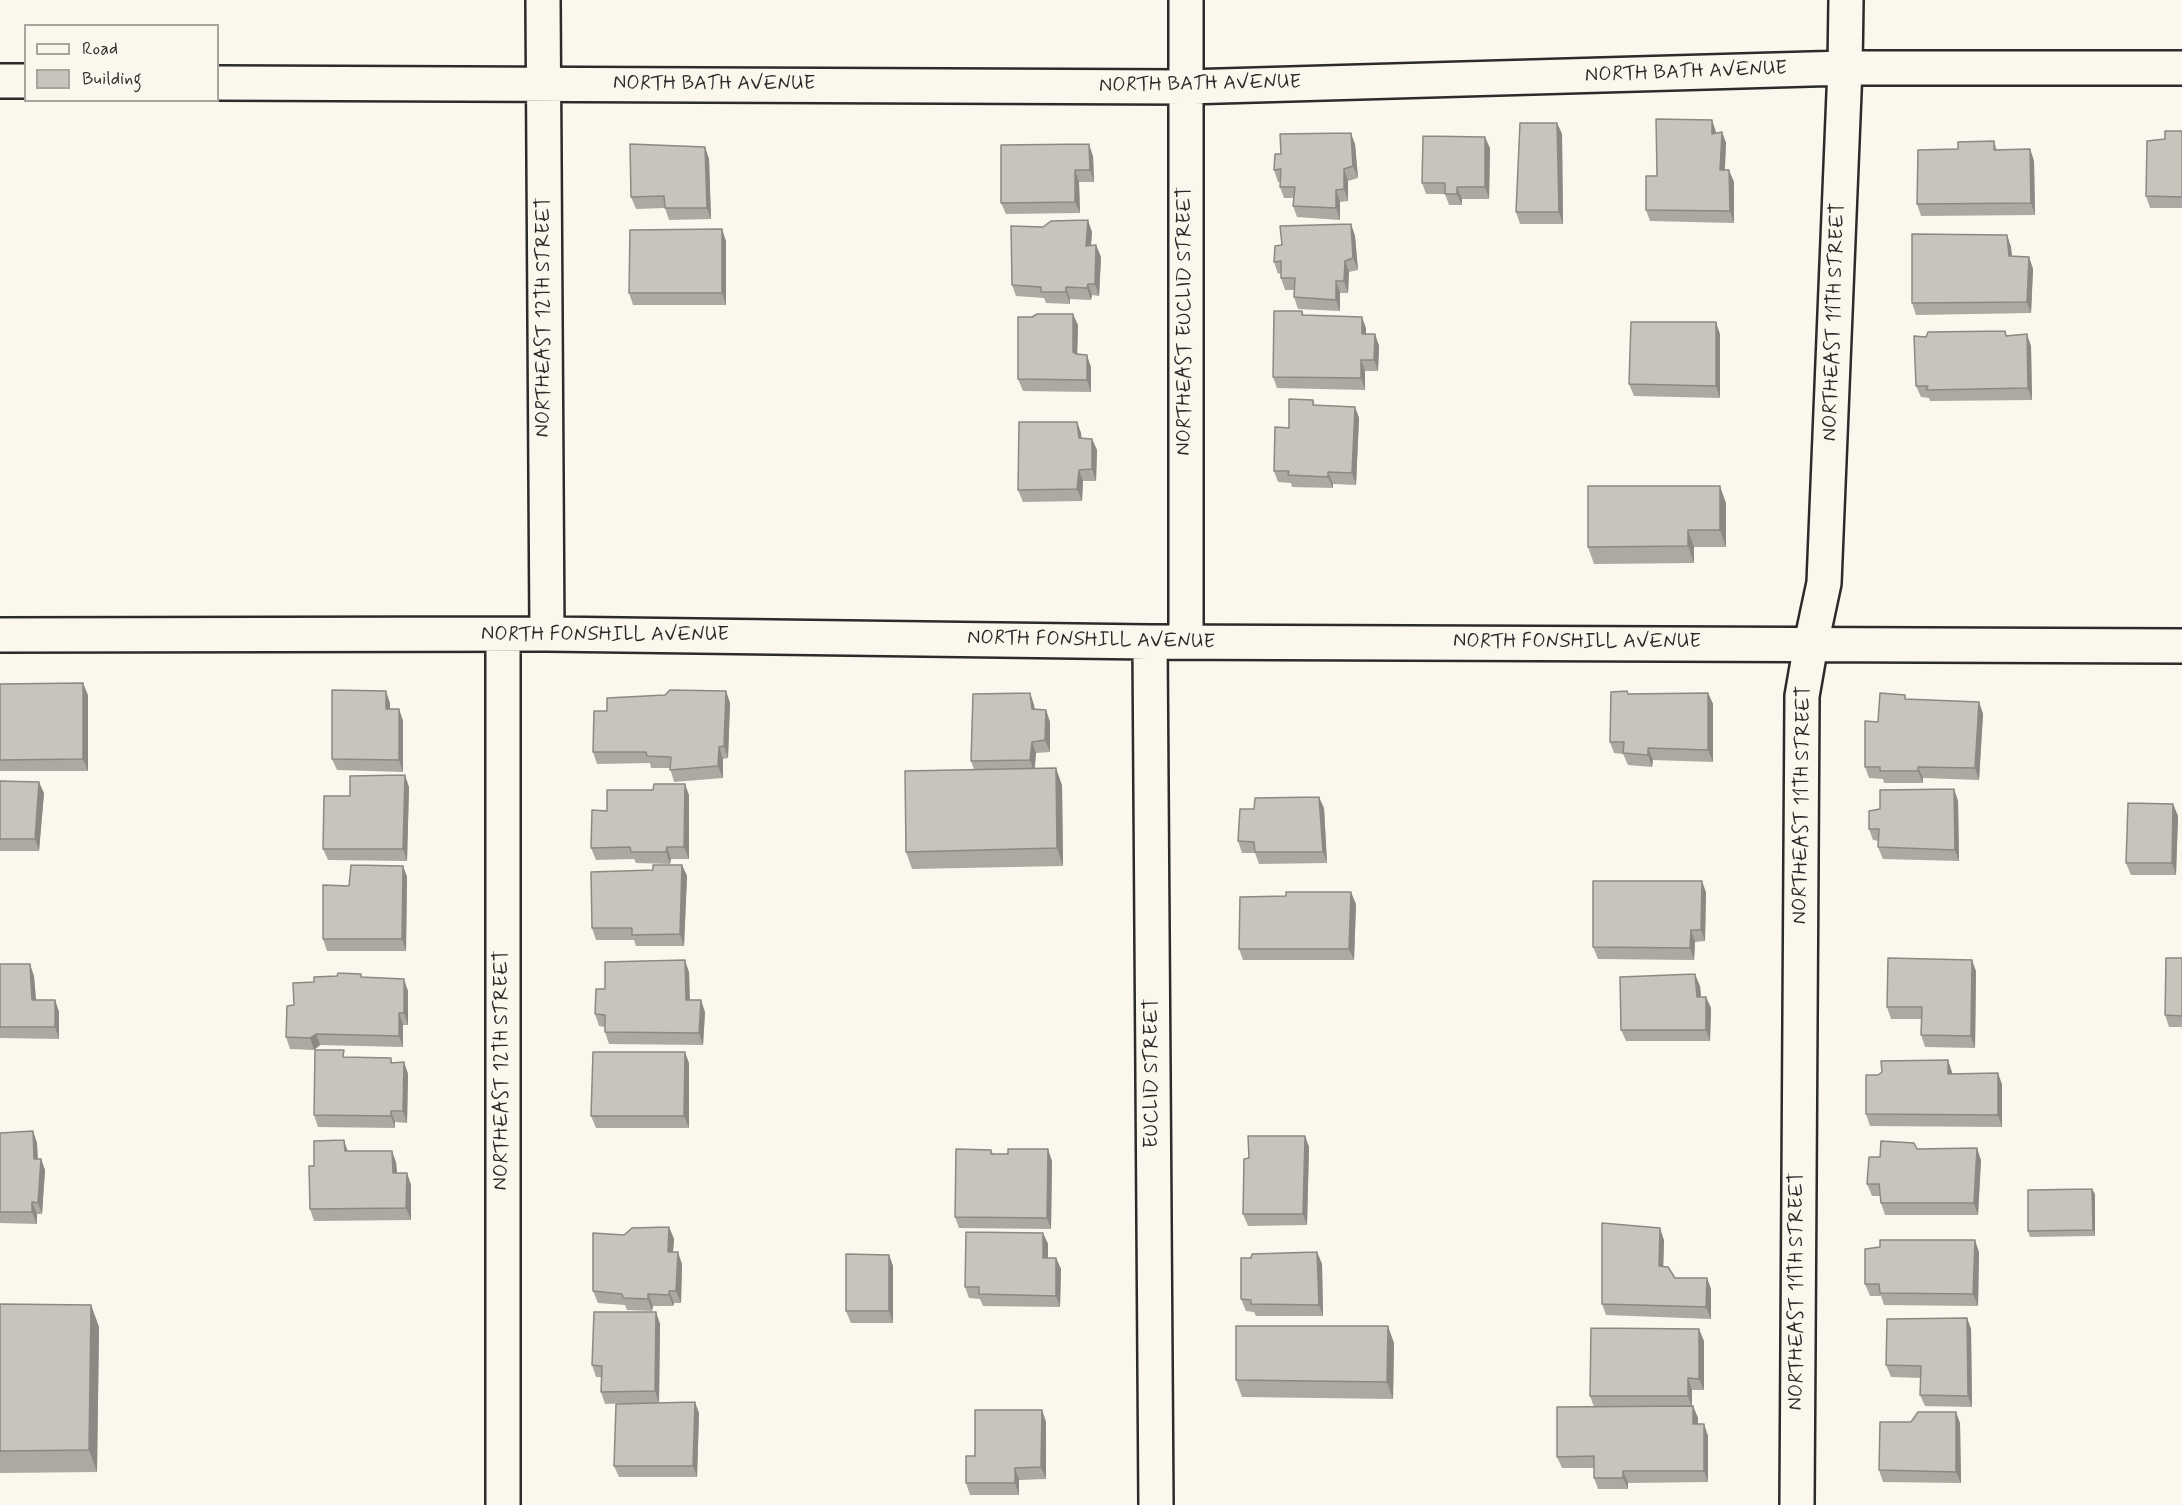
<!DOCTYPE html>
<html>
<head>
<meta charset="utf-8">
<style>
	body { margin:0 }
	#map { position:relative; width:2182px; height:1505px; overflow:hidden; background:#fbf7ec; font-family:Mynerve,sans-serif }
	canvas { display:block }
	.legend { position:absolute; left:24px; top:24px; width:195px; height:78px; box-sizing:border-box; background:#fbf7ec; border:2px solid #a8a59f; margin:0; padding:8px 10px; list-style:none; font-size:18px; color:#2b2b2b }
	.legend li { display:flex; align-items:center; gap:12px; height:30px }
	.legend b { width:30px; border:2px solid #a8a59f }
</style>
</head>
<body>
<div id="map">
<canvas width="2182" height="1505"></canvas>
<ul class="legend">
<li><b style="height:8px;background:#fbf7ec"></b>Road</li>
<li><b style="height:16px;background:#c7c4bc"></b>Building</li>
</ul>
</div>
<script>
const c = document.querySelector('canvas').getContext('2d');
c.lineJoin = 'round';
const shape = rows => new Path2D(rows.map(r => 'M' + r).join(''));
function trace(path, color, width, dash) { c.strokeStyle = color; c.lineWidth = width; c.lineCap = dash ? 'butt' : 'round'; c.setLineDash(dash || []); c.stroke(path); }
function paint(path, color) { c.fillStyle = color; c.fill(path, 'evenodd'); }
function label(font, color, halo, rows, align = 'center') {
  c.font = font + ' Mynerve,sans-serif'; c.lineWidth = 4.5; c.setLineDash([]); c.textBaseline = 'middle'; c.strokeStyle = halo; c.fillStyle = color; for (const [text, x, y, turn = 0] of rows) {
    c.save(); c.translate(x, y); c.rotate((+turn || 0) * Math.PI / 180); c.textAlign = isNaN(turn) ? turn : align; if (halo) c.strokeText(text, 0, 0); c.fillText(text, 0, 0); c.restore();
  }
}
const minor = shape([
	[543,0,547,634],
	[0,81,26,81],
	[218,83,1186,87,1845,68,2182,68],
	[0,635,547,634,1150,642,2182,646],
	[503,635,503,1505],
	[1150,642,1156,1505],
	[1186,642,1186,0],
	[1797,1505,1802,696,1811,644,1824,583,1845,68,1846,0]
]);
const wall = shape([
	[1712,120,1716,133,1722,132,1726,143,1725,170,1734,182,1734,223,1650,221,1646,210,1657,176],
	[1557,123,1562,134,1563,224,1520,224,1516,212],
	[2182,131,2182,208,2150,208,2146,196,2165,139],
	[1994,141,1997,150,2030,149,2034,161,2035,215,1921,216,1917,204,1958,149],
	[1355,144,1358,178,1348,181,1348,201,1340,202,1340,220,1297,217,1293,206,1294,198,1284,198,1280,187,1280,182,1278,182,1274,170],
	[705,147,709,159,711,219,669,220,665,208,636,209,631,197],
	[1490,148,1489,199,1462,199,1462,205,1449,205,1445,194,1426,194,1422,183],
	[1093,156,1094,182,1079,182,1080,213,1006,214,1001,203],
	[1351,224,1355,236,1358,270,1349,272,1348,293,1340,293,1340,311,1298,309,1294,297,1294,290,1285,290,1281,278,1281,273,1278,274,1274,262,1282,245],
	[1092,232,1091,245,1096,245,1101,257,1099,296,1092,295,1091,300,1070,299,1070,304,1046,303,1044,298,1016,296,1012,285],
	[2007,235,2011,247,2012,256,2029,257,2033,269,2031,313,1916,315,1912,303],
	[726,241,726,305,633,305,629,293],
	[1302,311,1304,315,1366,328,1366,334,1375,334,1379,346,1378,371,1365,371,1365,390,1277,388,1273,377],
	[1078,325,1077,354,1091,367,1091,392,1023,391,1018,379],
	[1720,334,1720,398,1634,396,1629,384],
	[2007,336,2031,346,2032,400,1930,401,1929,398,1921,397,1916,386,1926,337],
	[1313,400,1315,405,1355,407,1359,418,1356,485,1333,484,1333,488,1292,487,1291,483,1278,482,1274,471,1289,428],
	[1077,422,1081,433,1081,438,1092,439,1097,450,1096,481,1083,481,1082,501,1023,502,1018,490],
	[1726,503,1726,547,1694,547,1694,563,1594,564,1588,547],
	[0,684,88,695,88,771,0,771],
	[726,691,730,703,728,758,723,759,723,778,674,782,670,768,651,768,650,763,597,764,593,752,607,711],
	[1030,693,1034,705,1035,710,1046,710,1050,722,1050,752,1036,753,1035,768,1062,785,1063,866,912,869,906,852,974,769,971,761],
	[1708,693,1713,704,1713,762,1653,760,1652,767,1628,765,1623,754,1614,753,1610,742,1628,694],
	[1905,695,1906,699,1979,702,1983,714,1979,780,1923,778,1923,783,1884,783,1883,779,1869,778,1865,767,1878,722],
	[390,703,390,709,399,709,403,721,403,772,337,770,332,759],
	[0,781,44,793,39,851,0,851],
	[409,787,407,861,328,860,323,849,350,796],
	[1954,789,1958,801,1959,861,1883,859,1878,847,1879,841,1873,840,1869,829,1880,809],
	[689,795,689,859,671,859,670,864,636,863,634,859,596,860,591,848,607,811],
	[2173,804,2178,816,2176,875,2131,875,2126,863],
	[1324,808,1327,863,1259,864,1255,853,1242,853,1238,841],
	[682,865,687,876,684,946,636,946,634,940,596,940,592,928,653,870],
	[403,866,407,877,406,951,327,951,323,939,349,886],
	[1706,892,1705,941,1695,942,1694,960,1598,959,1593,947],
	[1286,896,1356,904,1354,960,1243,960,1239,949],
	[2182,958,2182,1027,2169,1027,2165,1015],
	[0,964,34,976,36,1000,55,1000,59,1012,59,1039,0,1038],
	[1976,971,1975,1048,1925,1047,1921,1035,1921,1019,1891,1019,1887,1007],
	[689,972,690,1000,705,1012,703,1045,609,1044,605,1032,605,1027,599,1026,595,1014,605,989],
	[362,977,408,991,408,1025,403,1025,403,1047,320,1045,314,1050,290,1049,286,1037,314,982],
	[1700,986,1701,997,1706,997,1711,1008,1710,1041,1626,1041,1621,1030],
	[346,1057,391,1058,392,1063,404,1062,408,1074,407,1123,395,1122,395,1128,318,1127,314,1115],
	[1948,1060,1952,1074,2002,1084,2002,1127,1870,1126,1866,1114,1878,1075],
	[689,1063,689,1128,596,1128,591,1116],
	[33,1131,37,1143,38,1159,41,1159,45,1170,42,1214,37,1214,37,1224,0,1223,0,1133],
	[1305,1136,1309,1147,1307,1225,1248,1226,1243,1214,1249,1158],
	[1917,1149,1981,1160,1978,1215,1885,1215,1881,1203,1880,1196,1872,1196,1867,1184,1880,1157],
	[991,1150,993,1154,1052,1161,1051,1229,959,1228,955,1217],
	[348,1151,396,1162,397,1173,407,1173,411,1185,411,1220,314,1221,310,1209,314,1166],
	[2095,1194,2095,1236,2030,1237,2028,1231],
	[669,1227,674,1239,673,1252,682,1264,681,1303,674,1303,673,1306,653,1306,652,1311,627,1310,625,1305,598,1303,593,1291,624,1235],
	[1043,1233,1048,1244,1048,1258,1056,1258,1061,1269,1060,1307,983,1306,980,1299,969,1298,965,1287],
	[1664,1240,1663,1266,1675,1278,1707,1278,1711,1289,1711,1319,1606,1315,1602,1304],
	[1317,1252,1322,1264,1323,1316,1256,1316,1254,1312,1246,1311,1241,1299,1251,1258],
	[1979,1252,1978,1306,1884,1305,1881,1296,1870,1296,1865,1284],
	[889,1255,893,1266,893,1323,851,1323,846,1311],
	[0,1304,91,1305,99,1327,97,1472,0,1473],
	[656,1312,660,1324,659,1403,699,1413,697,1477,619,1477,614,1466,630,1403,605,1404,601,1392,602,1377,596,1377,592,1365],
	[1967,1318,1971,1329,1972,1407,1925,1406,1920,1395,1921,1378,1891,1377,1886,1365],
	[1704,1341,1704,1390,1692,1390,1692,1406,1693,1406,1698,1418,1698,1424,1704,1424,1708,1436,1708,1482,1628,1483,1628,1489,1598,1489,1594,1478,1594,1468,1562,1468,1557,1457,1594,1407,1590,1396],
	[1394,1343,1393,1399,1242,1397,1236,1380],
	[1042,1410,1046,1422,1046,1479,1019,1480,1019,1495,970,1495,966,1483,975,1456],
	[1960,1423,1961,1483,1883,1482,1879,1470]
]);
const shadedWall = shape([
	[1712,120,1716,132,1716,145,1712,134],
	[1557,123,1562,134,1563,224,1559,212],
	[1722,132,1726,143,1724,182,1720,170],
	[1351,133,1355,144,1358,178,1353,166],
	[1485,137,1490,148,1489,199,1485,187],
	[1089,144,1093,156,1094,182,1090,170],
	[705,147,709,159,711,219,707,208],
	[2030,149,2034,161,2035,215,2031,203],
	[1344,169,1348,181,1348,201,1344,189],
	[1075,170,1079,182,1080,213,1075,202],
	[1729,170,1734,182,1734,223,1730,211],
	[1457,187,1462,199,1462,205,1457,194],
	[1336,190,1340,202,1340,220,1336,208],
	[1088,220,1092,232,1090,257,1086,246],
	[1351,224,1355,236,1358,270,1353,258],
	[722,229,726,241,726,305,722,293],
	[2007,235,2011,247,2013,268,2009,256],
	[1096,245,1101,257,1099,296,1095,284],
	[2029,257,2033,269,2031,313,2027,302],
	[1345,261,1349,272,1348,293,1344,281],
	[1336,281,1340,293,1340,311,1336,300],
	[1088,284,1092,295,1091,300,1087,288],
	[1066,287,1070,299,1070,304,1066,292],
	[1073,314,1078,325,1077,363,1073,352],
	[1362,317,1366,328,1366,346,1362,334],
	[1716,322,1720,334,1720,398,1716,386],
	[1375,334,1379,346,1378,371,1374,360],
	[2027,334,2031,346,2032,400,2028,388],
	[1087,355,1091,367,1091,392,1087,380],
	[1361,360,1365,371,1365,390,1361,378],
	[1355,407,1359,418,1356,485,1352,473],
	[1077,422,1081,433,1083,449,1079,438],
	[1092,439,1097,450,1096,481,1092,469],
	[1079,470,1083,481,1082,501,1077,489],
	[1328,472,1333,484,1333,488,1328,477],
	[1720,486,1726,503,1726,547,1720,530],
	[1688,530,1694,547,1694,563,1688,546],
	[83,683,88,695,88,771,83,759],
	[386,691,390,703,390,721,386,709],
	[726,691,730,703,728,758,724,746],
	[1030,693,1034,705,1036,721,1032,709],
	[1708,693,1713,704,1713,762,1708,750],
	[1979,702,1983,714,1979,780,1975,768],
	[399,709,403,721,403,772,399,760],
	[1046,710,1050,722,1050,752,1045,740],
	[1032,742,1036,753,1034,772,1030,760],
	[719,747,723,759,723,778,718,766],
	[1648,748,1653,760,1652,767,1648,755],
	[1918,767,1923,778,1923,783,1918,771],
	[1056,768,1062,785,1063,866,1057,848],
	[405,775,409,787,407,861,403,849],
	[39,782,44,793,39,851,35,839],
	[685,784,689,795,689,859,684,847],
	[1954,789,1958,801,1959,861,1955,850],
	[1319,797,1324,808,1327,863,1323,852],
	[2173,804,2178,816,2176,875,2172,863],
	[667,847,671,859,670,864,666,852],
	[682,865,687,876,684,946,680,934],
	[403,866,407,877,406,951,402,939],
	[1702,881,1706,892,1705,941,1701,930],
	[1351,892,1356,904,1354,960,1349,949],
	[1691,930,1695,942,1694,960,1690,948],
	[685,960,689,972,690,1012,686,1000],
	[1972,960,1976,971,1975,1048,1971,1036],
	[30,964,34,976,37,1012,32,1000],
	[1695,974,1700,986,1702,1008,1697,997],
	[404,979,408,991,408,1025,404,1013],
	[1706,997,1711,1008,1710,1041,1706,1030],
	[55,1000,59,1012,59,1039,55,1027],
	[701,1000,705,1012,703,1045,699,1033],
	[399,1013,403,1025,403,1047,399,1036],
	[316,1034,320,1045,314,1050,310,1038],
	[685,1052,689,1063,689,1128,684,1116],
	[1948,1060,1952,1072,1952,1086,1948,1074],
	[404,1062,408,1074,407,1123,403,1111],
	[1998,1073,2002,1084,2002,1127,1998,1115],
	[391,1111,395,1122,395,1128,391,1116],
	[33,1131,37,1143,38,1170,34,1159],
	[1305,1136,1309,1147,1307,1225,1303,1214],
	[344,1140,348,1152,345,1151],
	[1977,1148,1981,1160,1978,1215,1974,1203],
	[1048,1149,1052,1161,1051,1229,1047,1218],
	[392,1151,396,1162,398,1184,393,1173],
	[41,1159,45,1170,42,1214,38,1203],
	[407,1173,411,1185,411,1220,406,1208],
	[2092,1189,2095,1194,2095,1236,2093,1230],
	[32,1202,37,1214,37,1224,32,1212],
	[669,1227,674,1239,672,1264,668,1252],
	[1660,1228,1664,1240,1663,1277,1659,1266],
	[1043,1233,1048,1244,1048,1269,1043,1258],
	[1975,1240,1979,1252,1978,1306,1973,1294],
	[678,1252,682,1264,681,1303,676,1291],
	[1317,1252,1322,1264,1323,1316,1319,1305],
	[889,1255,893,1266,893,1323,889,1311],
	[1056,1258,1061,1269,1060,1307,1056,1296],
	[1707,1278,1711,1289,1711,1319,1706,1307],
	[669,1291,674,1303,673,1306,669,1295],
	[648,1294,653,1306,652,1311,648,1299],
	[91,1305,99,1327,97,1472,89,1450],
	[656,1312,660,1324,659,1403,655,1391],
	[1967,1318,1971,1329,1972,1407,1968,1396],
	[1388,1326,1394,1343,1393,1399,1387,1382],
	[1699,1329,1704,1341,1704,1390,1699,1379],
	[1688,1378,1692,1390,1692,1408,1688,1396],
	[695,1402,699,1413,697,1477,693,1466],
	[1693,1406,1698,1418,1698,1436,1693,1424],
	[1042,1410,1046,1422,1046,1479,1041,1467],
	[1956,1412,1960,1423,1961,1483,1956,1472],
	[1704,1424,1708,1436,1708,1482,1704,1471],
	[1015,1468,1019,1480,1019,1495,1015,1483],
	[1623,1471,1628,1483,1628,1489,1623,1478]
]);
const building = shape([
	[1656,119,1712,120,1712,134,1722,132,1720,170,1729,170,1730,211,1646,210,1646,176,1657,176,1656,119],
	[1520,123,1557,123,1559,212,1516,212,1520,123],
	[2165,131,2182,131,2182,197,2146,196,2147,141,2165,139,2165,131],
	[1351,133,1353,166,1344,169,1344,189,1336,190,1336,208,1293,206,1295,187,1280,187,1281,169,1274,170,1275,154,1281,154,1280,134,1351,133],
	[1423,136,1485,137,1485,187,1457,187,1457,194,1445,194,1445,183,1422,183,1423,136],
	[1994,141,1994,150,2030,149,2031,203,1917,204,1918,150,1958,149,1958,142,1994,141],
	[630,144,705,147,707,208,665,208,664,196,631,197,630,144],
	[1089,144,1090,170,1075,170,1075,202,1001,203,1001,145,1089,144],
	[1088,220,1086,246,1096,245,1095,284,1088,284,1087,288,1066,287,1066,292,1041,292,1041,287,1012,285,1011,226,1043,227,1051,221,1088,220],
	[1351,224,1353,258,1345,261,1344,281,1336,281,1336,300,1294,297,1295,278,1281,278,1281,261,1274,262,1275,246,1282,245,1280,226,1351,224],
	[722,229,722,293,629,293,630,230,722,229],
	[1912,234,2007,235,2009,256,2029,257,2027,302,1912,303,1912,234],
	[1274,311,1302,311,1302,315,1362,317,1362,334,1375,334,1374,360,1361,360,1361,378,1273,377,1274,311],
	[1037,314,1073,314,1073,352,1076,354,1087,355,1087,380,1018,379,1018,317,1032,317,1037,314],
	[1631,322,1716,322,1716,386,1629,384,1631,322],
	[2005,331,2006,336,2027,334,2028,388,1926,390,1928,386,1916,386,1914,336,1926,337,1928,332,2005,331],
	[1289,399,1313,400,1313,405,1355,407,1352,473,1328,472,1328,477,1288,475,1289,471,1274,471,1275,427,1289,428,1289,399],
	[1019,422,1077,422,1079,438,1092,439,1092,469,1079,470,1077,489,1018,490,1019,422],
	[1588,486,1720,486,1720,530,1688,530,1688,546,1588,547,1588,486],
	[83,683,83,759,0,760,0,684,83,683],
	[332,690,386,691,386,709,399,709,399,760,332,759,332,690],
	[670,690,726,691,724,746,719,747,718,766,670,770,671,757,647,756,646,752,593,752,594,711,607,711,607,698,665,695,670,690],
	[1627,691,1628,694,1708,693,1708,750,1648,748,1648,755,1623,753,1624,742,1610,742,1611,692,1627,691],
	[1030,693,1032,709,1046,710,1045,740,1032,742,1030,760,971,761,973,694,1030,693],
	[1880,693,1905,695,1905,699,1979,702,1975,768,1918,767,1918,771,1880,771,1880,767,1865,767,1865,721,1878,722,1880,693],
	[1056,768,1057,848,906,852,905,771,1056,768],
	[405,775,403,849,323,849,324,796,350,796,350,776,405,775],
	[0,781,39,782,35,839,0,839,0,781],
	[654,784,685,784,684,847,667,847,666,852,631,852,630,847,591,848,592,810,607,811,607,790,653,790,654,784],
	[1954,789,1955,850,1878,847,1879,829,1869,829,1869,811,1880,809,1880,790,1954,789],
	[1319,797,1323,852,1255,852,1254,842,1238,841,1240,809,1254,809,1255,798,1319,797],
	[2128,803,2173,804,2172,863,2126,863,2128,803],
	[351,865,403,866,402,939,323,939,323,885,349,886,351,865],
	[653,865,682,865,680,934,632,935,632,928,592,928,591,872,653,870,653,865],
	[1593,881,1702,881,1701,930,1691,930,1690,948,1593,947,1593,881],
	[1286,892,1351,892,1349,949,1239,949,1240,897,1286,896,1286,892],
	[1888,958,1972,960,1971,1036,1921,1035,1922,1007,1887,1007,1888,958],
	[2166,958,2182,958,2182,1016,2165,1015,2166,958],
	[685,960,686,1000,701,1000,699,1033,605,1032,605,1015,595,1014,596,989,605,989,605,962,685,960],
	[0,964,30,964,32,1000,55,1000,55,1027,0,1027,0,964],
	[338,973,361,974,361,977,404,979,404,1013,399,1013,399,1036,316,1034,310,1038,286,1037,287,1006,294,1005,293,983,314,982,314,977,337,976,338,973],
	[1695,974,1697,997,1706,997,1706,1030,1621,1030,1620,977,1695,974],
	[315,1050,344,1050,343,1057,391,1058,391,1063,404,1062,403,1111,391,1111,391,1116,314,1115,315,1050],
	[593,1052,685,1052,684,1116,591,1116,593,1052],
	[1948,1060,1948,1074,1998,1073,1998,1115,1866,1114,1866,1075,1878,1075,1882,1072,1881,1061,1948,1060],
	[33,1131,34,1159,41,1159,38,1203,32,1202,32,1212,0,1212,0,1133,33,1131],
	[1248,1136,1305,1136,1303,1214,1243,1214,1244,1159,1249,1158,1248,1136],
	[344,1140,345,1151,392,1151,393,1173,407,1173,406,1208,310,1209,309,1166,314,1166,314,1141,344,1140],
	[1881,1141,1914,1143,1917,1149,1977,1148,1974,1203,1881,1203,1879,1184,1867,1184,1869,1157,1880,1157,1881,1141],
	[956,1149,991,1150,991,1154,1008,1154,1008,1149,1048,1149,1047,1218,955,1217,956,1149],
	[2092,1189,2093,1230,2028,1231,2028,1190,2092,1189],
	[1602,1223,1660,1228,1659,1266,1668,1267,1675,1278,1707,1278,1706,1307,1602,1304,1602,1223],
	[669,1227,668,1252,678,1252,676,1291,669,1291,669,1295,648,1294,648,1299,623,1298,622,1294,593,1291,593,1233,624,1235,632,1228,669,1227],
	[966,1232,1043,1233,1043,1258,1056,1258,1056,1296,979,1294,979,1287,965,1287,966,1232],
	[1880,1240,1975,1240,1973,1294,1880,1293,1879,1284,1865,1284,1865,1249,1880,1247,1880,1240],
	[1317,1252,1319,1305,1251,1304,1251,1300,1241,1299,1241,1258,1251,1258,1252,1254,1317,1252],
	[846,1254,889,1255,889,1311,846,1311,846,1254],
	[0,1304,91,1305,89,1450,0,1451,0,1304],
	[594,1312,656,1312,655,1391,601,1392,602,1366,592,1365,594,1312],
	[1967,1318,1968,1396,1920,1395,1921,1366,1886,1365,1887,1319,1967,1318],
	[1236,1326,1388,1326,1387,1382,1236,1380,1236,1326],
	[1591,1328,1699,1329,1699,1379,1688,1378,1688,1396,1590,1396,1591,1328],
	[695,1402,693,1466,614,1466,616,1404,695,1402],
	[1693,1406,1693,1424,1704,1424,1704,1471,1623,1471,1623,1478,1594,1478,1594,1456,1557,1457,1557,1407,1693,1406],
	[975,1410,1042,1410,1041,1467,1015,1468,1015,1483,966,1483,966,1456,975,1456,975,1410],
	[1918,1412,1956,1412,1956,1472,1879,1470,1880,1422,1911,1422,1918,1412]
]);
const streetNames = [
	["NORTH BATH AVENUE",1686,73,-2],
	["NORTH BATH AVENUE",714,85],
	["NORTH BATH AVENUE",1200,85,-1],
	["NORTHEAST 12TH STREET",545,317,-90],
	["NORTHEAST EUCLID STREET",1186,321,-90],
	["NORTHEAST 11TH STREET",1835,322,-88],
	["NORTH FONSHILL AVENUE",605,636],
	["NORTH FONSHILL AVENUE",1091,641,1],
	["NORTH FONSHILL AVENUE",1577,643],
	["NORTHEAST 11TH STREET",1803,805,-89],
	["NORTHEAST 12TH STREET",503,1070,-90],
	["EUCLID STREET",1153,1073,-90],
	["NORTHEAST 11TH STREET",1798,1291,-90]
];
trace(minor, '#2b2b2b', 38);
trace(minor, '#fbf7ec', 33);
paint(wall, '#aba9a2');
paint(shadedWall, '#8b8984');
paint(building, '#c7c4bc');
trace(building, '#8b8984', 1.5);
label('20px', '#2b2b2b', '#fbf7ec', streetNames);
</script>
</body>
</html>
